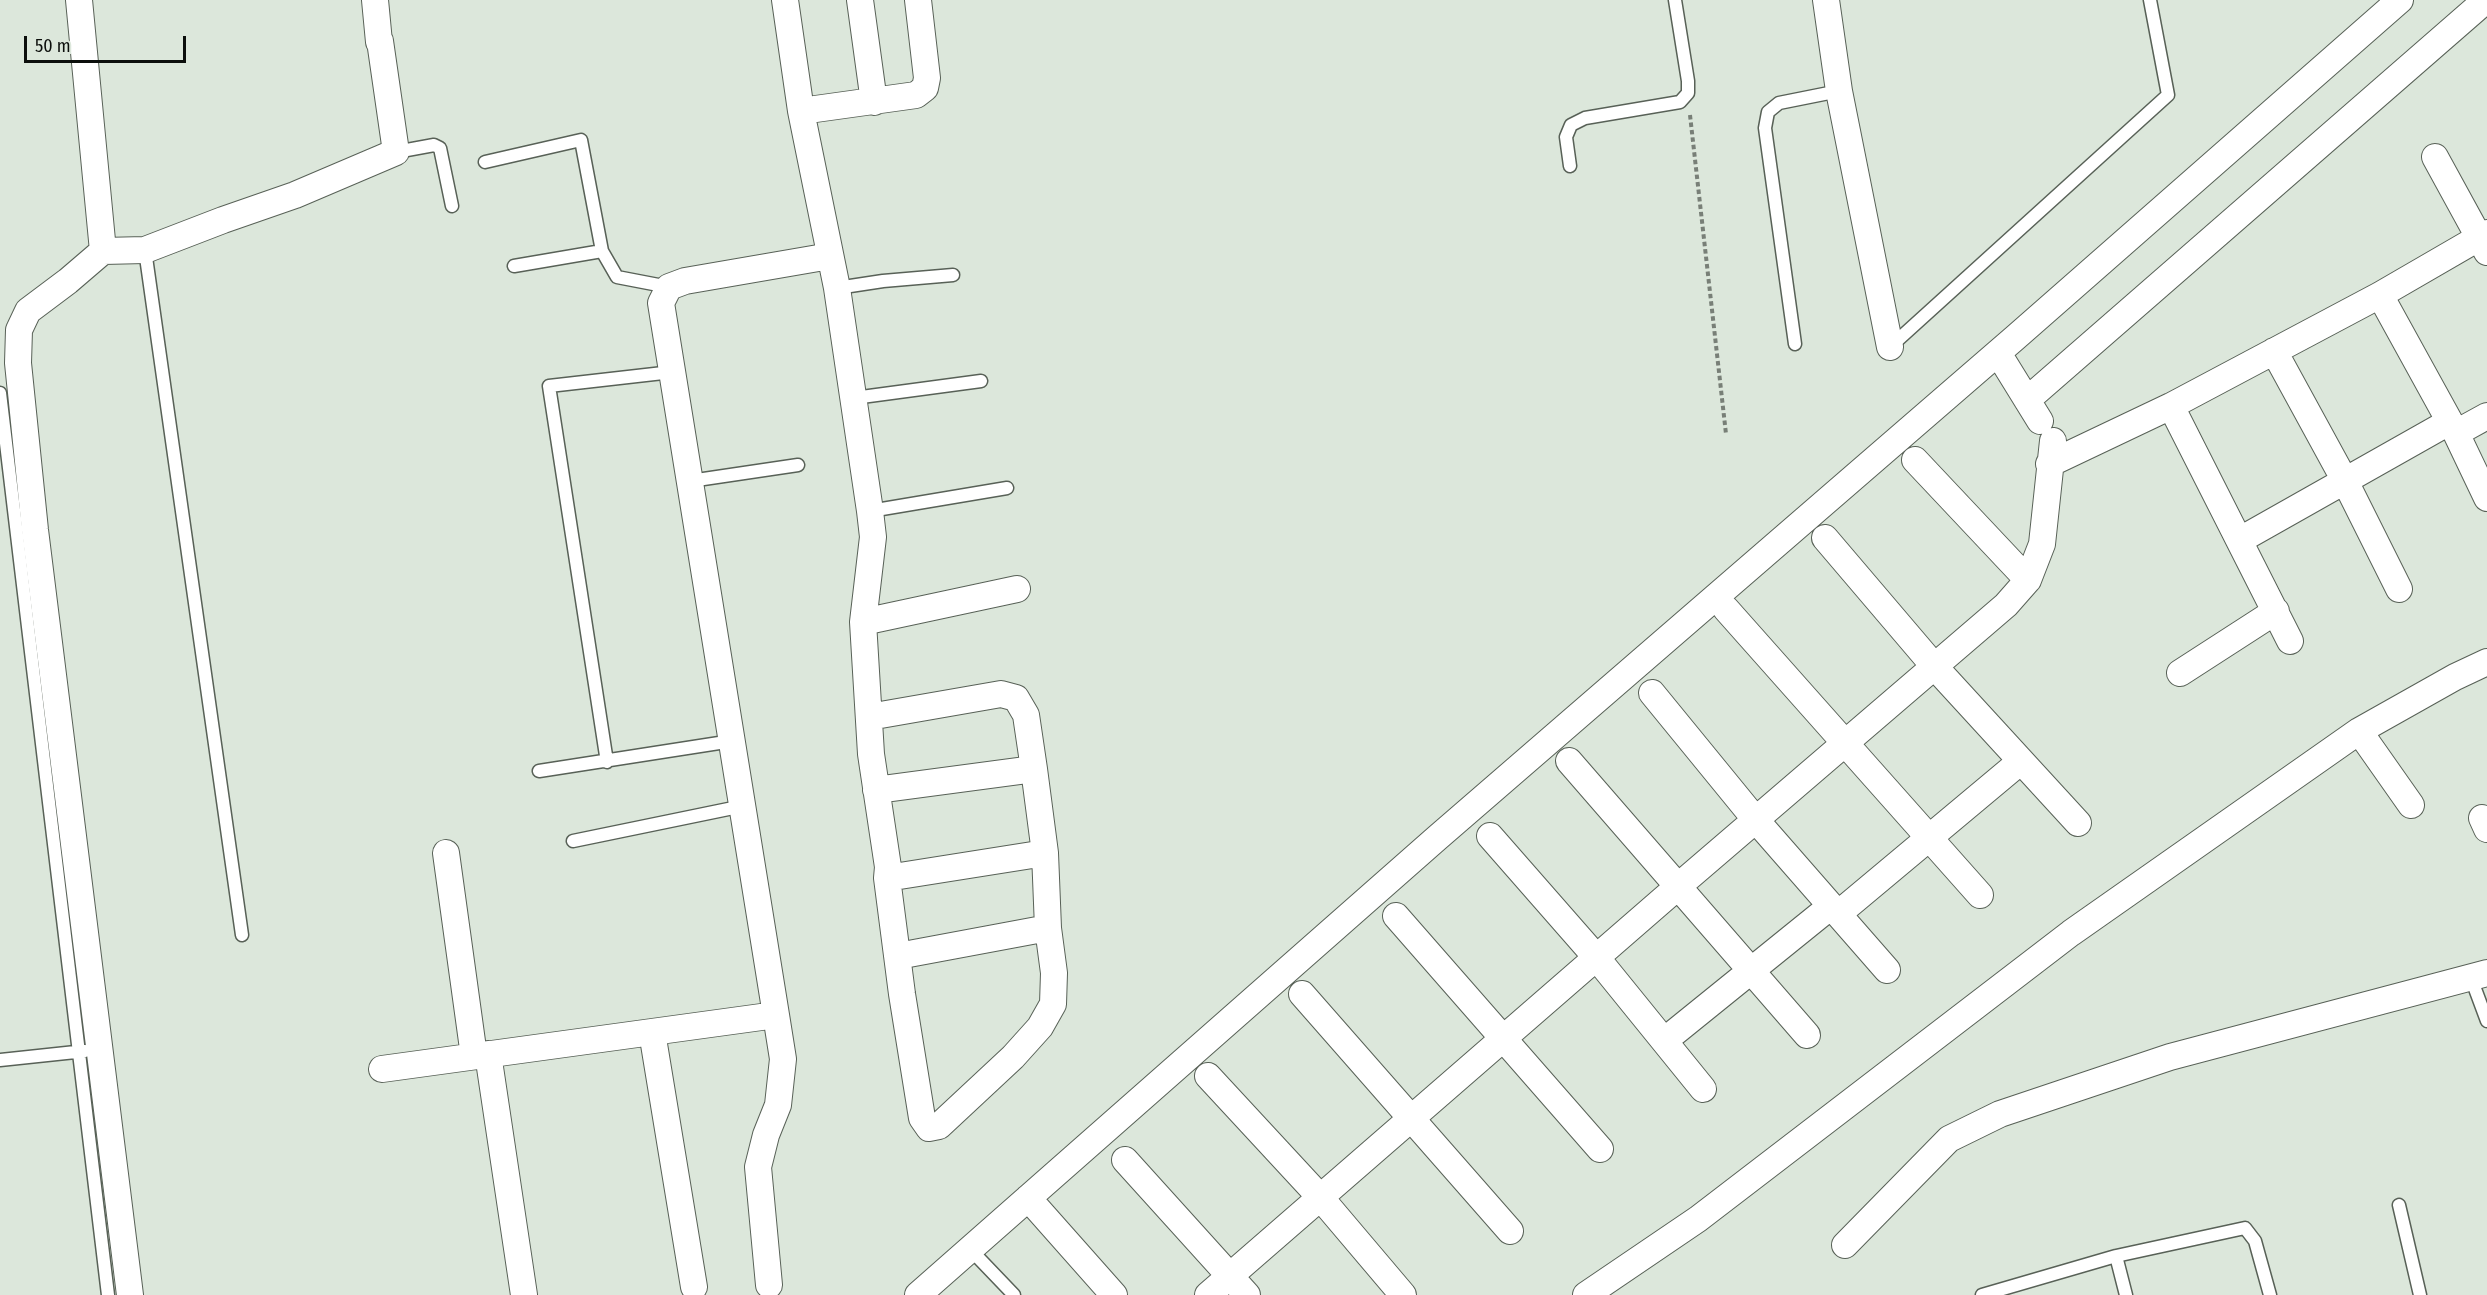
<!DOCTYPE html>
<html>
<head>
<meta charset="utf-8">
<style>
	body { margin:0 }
	#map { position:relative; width:2487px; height:1295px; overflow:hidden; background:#dce7db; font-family:"Fira Sans Condensed",sans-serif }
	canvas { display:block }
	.scale { position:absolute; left:24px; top:36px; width:162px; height:27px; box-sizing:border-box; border:3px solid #0c0f0c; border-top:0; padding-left:8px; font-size:18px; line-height:21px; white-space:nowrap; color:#0c0f0c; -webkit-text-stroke:4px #dce7db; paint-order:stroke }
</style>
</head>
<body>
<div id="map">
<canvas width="2487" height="1295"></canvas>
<div class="scale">50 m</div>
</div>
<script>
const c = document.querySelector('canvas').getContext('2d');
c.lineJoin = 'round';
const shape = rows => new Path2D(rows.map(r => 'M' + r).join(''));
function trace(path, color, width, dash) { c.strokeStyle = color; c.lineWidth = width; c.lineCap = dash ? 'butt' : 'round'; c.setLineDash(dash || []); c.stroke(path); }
const path = shape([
	[1690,115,1726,434]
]);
const lane = shape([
	[396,152,434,145,440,148,452,206],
	[485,162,581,140,602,251,617,277,669,287],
	[1570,166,1566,137,1571,125,1585,118,1680,102,1688,93,1688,81,1675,0],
	[145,250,242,935],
	[514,266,602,251],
	[837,288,883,281,953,275],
	[1795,344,1765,128,1768,112,1779,103,1839,91],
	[1890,347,2168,95,2150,0],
	[0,393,108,1295],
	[854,398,981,381],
	[690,481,798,465],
	[870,511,1007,488],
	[607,762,549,386,672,372],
	[539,771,732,741],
	[573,841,743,806],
	[2471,978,2487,1021],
	[0,1060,85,1051],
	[2399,1205,2420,1295],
	[970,1249,1014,1295],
	[2116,1256,2126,1295],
	[1982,1295,2116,1256,2245,1228,2255,1241,2270,1295]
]);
const street = shape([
	[79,0,103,251],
	[785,0,801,111,837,288,870,511,873,537,863,622,871,754,888,867,887,878,902,994,922,1118,929,1128,939,1126,1013,1057,1040,1027,1053,1004,1054,973,1048,928,1045,853,1034,769,1026,715,1016,698,1001,694,869,717],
	[860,0,874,102],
	[1826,0,1839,91,1890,347],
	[801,111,916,95,925,88,927,78,918,0],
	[2435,157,2487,252],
	[2380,295,2456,433,2487,498],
	[2274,351,2345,481,2399,589],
	[1998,353,2040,421],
	[2027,400,2486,0],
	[2171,406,2290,641],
	[2456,433,2487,416],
	[1915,460,2028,580],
	[2049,464,2171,406,2380,295,2487,233],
	[1825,538,1934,666,2078,823],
	[2240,540,2449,422],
	[1726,609,1980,895],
	[863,622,1017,589],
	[2180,673,2276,611],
	[1652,693,1755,819,1887,970],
	[2359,731,2411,805],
	[1569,761,1807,1035],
	[876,790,1034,769],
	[2482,818,2487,829],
	[1490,836,1596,957,1703,1089],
	[446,853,474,1056],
	[887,878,1045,853],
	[1838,914,2021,761],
	[1396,916,1600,1149],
	[898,956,1048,928],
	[1302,994,1510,1231],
	[652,1032,694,1287],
	[1664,1041,1831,906],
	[488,1054,524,1295],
	[382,1069,776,1015,661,303,669,287,685,281,830,256],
	[1208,1076,1320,1197,1403,1295],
	[1125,1160,1247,1295],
	[1028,1198,1114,1295],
	[1845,1245,1949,1139,2000,1114,2170,1057,2487,973],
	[769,1285,758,1167,766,1135,778,1105,783,1059,776,1015],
	[130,1295,35,530,18,363,19,330,28,311,68,281,103,251,145,250,223,220,295,195,396,152,380,41,379,42,375,0],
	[918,1295,1437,838,2016,337,2400,0],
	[1208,1295,1689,877,2006,605,2028,580,2042,544,2053,441],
	[1586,1295,1698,1219,2071,933,2359,731,2455,677,2487,662]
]);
trace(lane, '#586157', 15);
trace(street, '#586157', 28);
trace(path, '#787f77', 4, [4.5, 3]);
trace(lane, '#fff', 12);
trace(street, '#fff', 26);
</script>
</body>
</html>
